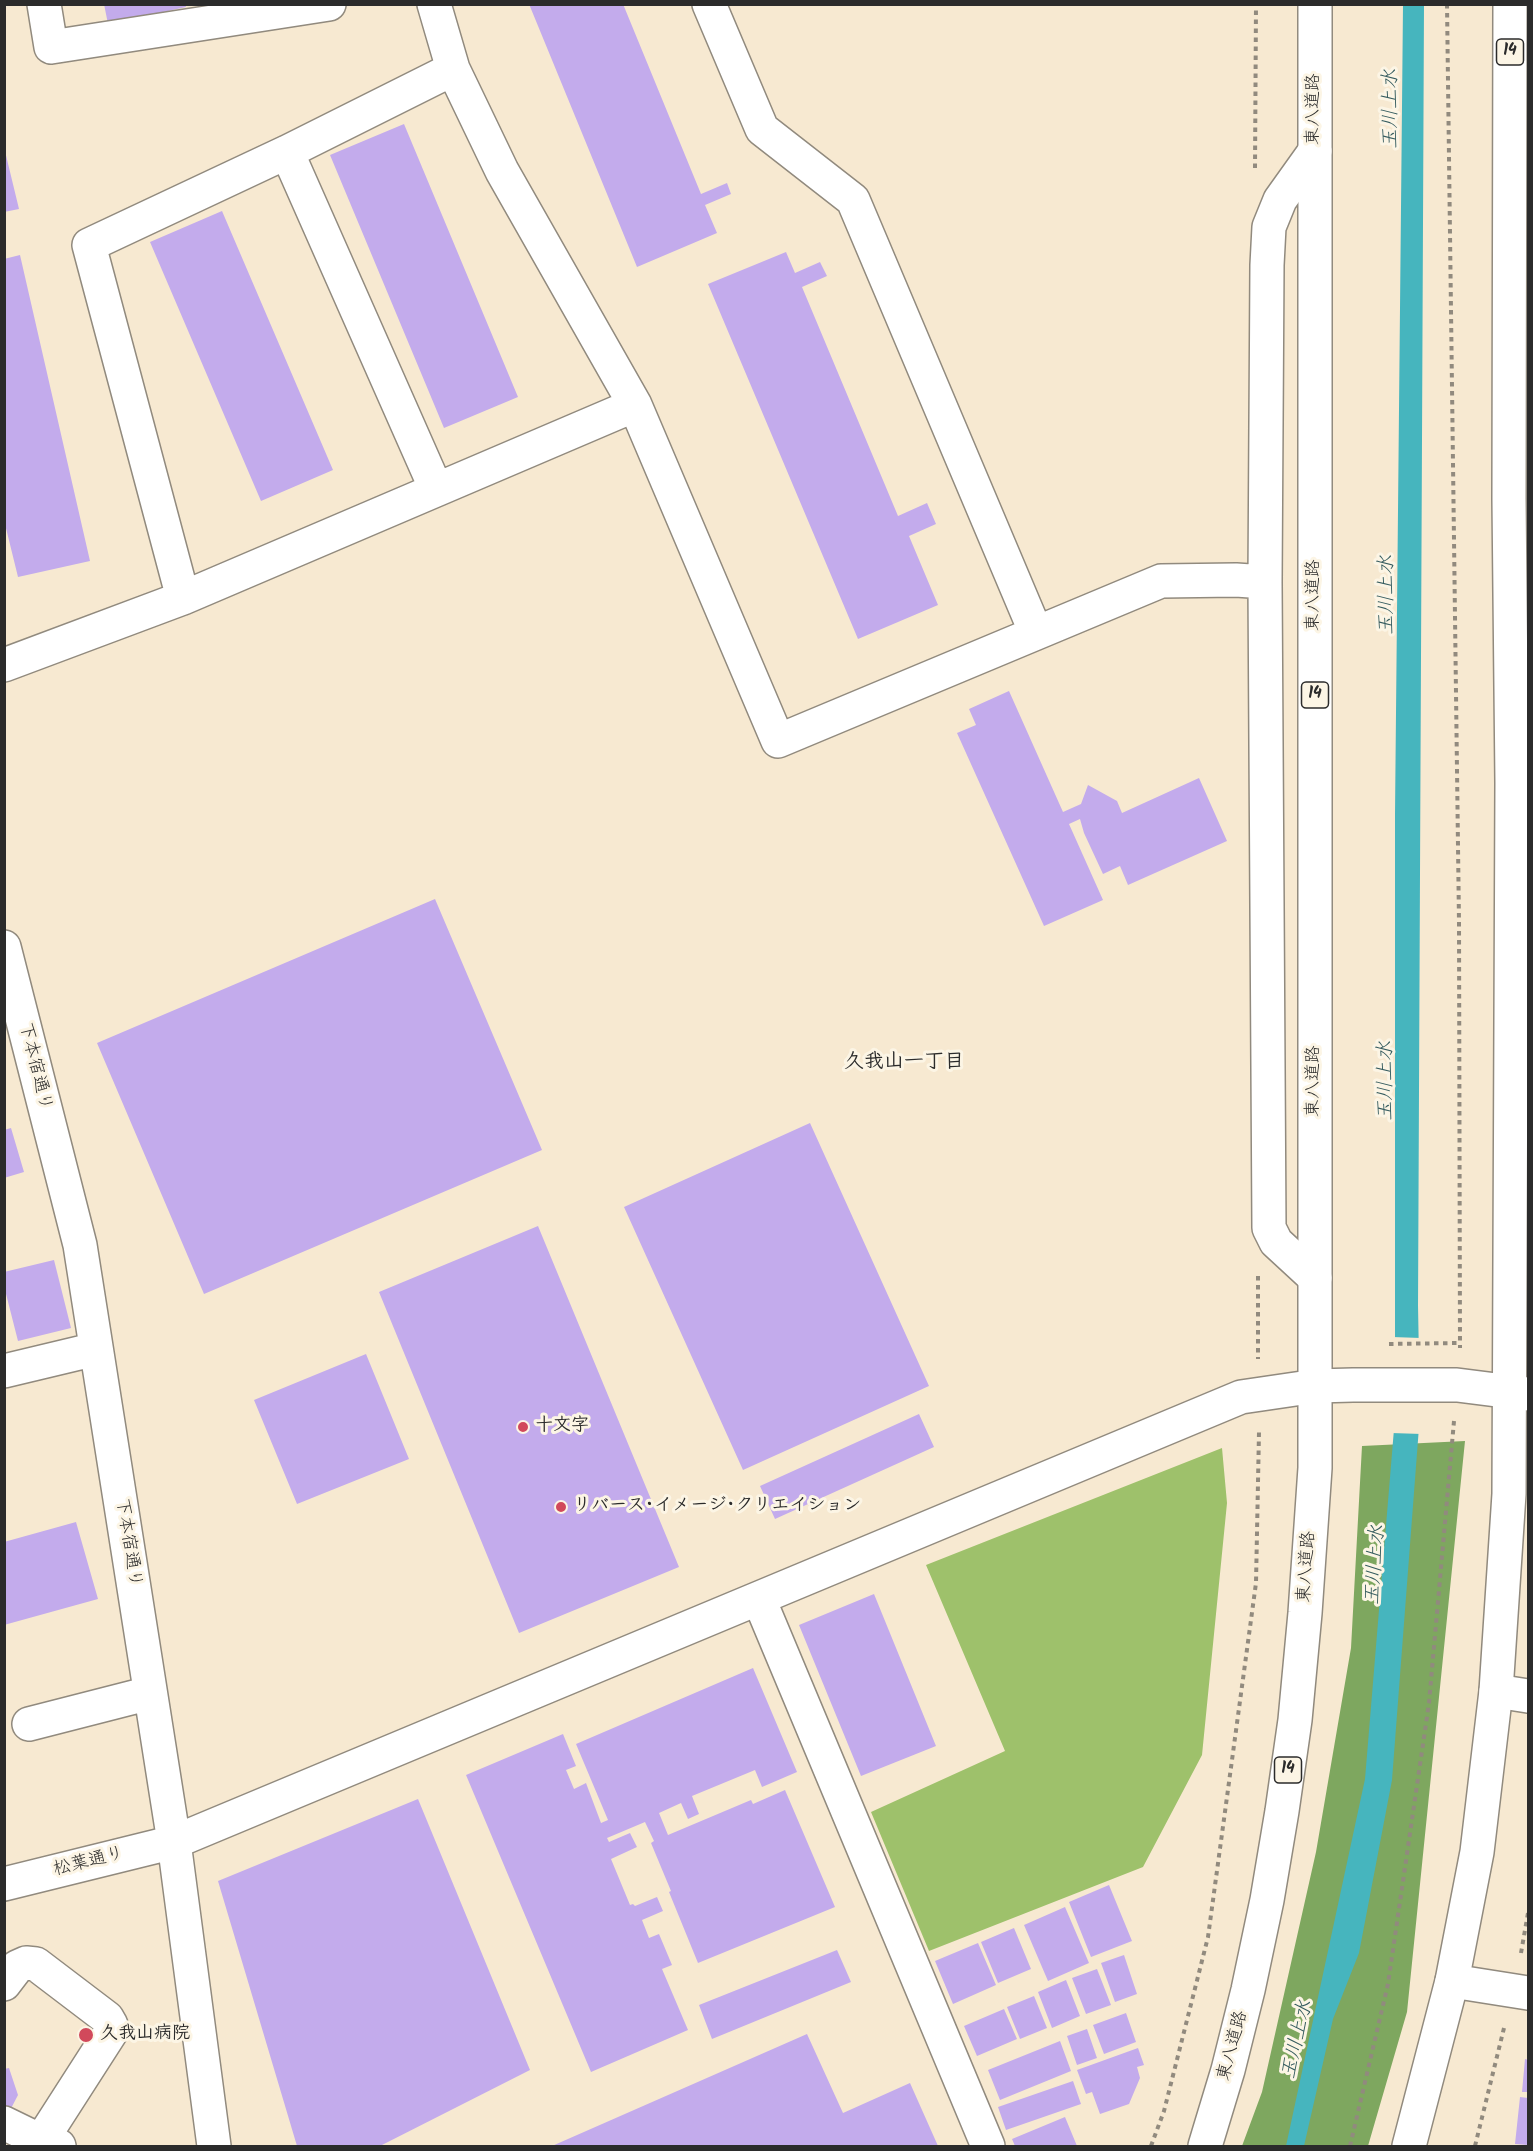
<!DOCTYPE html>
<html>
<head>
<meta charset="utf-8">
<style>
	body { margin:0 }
	#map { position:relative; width:1533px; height:2151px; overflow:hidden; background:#f7e9d1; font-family:Kalam,sans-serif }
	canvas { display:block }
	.frame { position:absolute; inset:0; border:6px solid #2b2b2b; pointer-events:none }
</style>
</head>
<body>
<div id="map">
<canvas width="1533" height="2151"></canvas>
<div class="frame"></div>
</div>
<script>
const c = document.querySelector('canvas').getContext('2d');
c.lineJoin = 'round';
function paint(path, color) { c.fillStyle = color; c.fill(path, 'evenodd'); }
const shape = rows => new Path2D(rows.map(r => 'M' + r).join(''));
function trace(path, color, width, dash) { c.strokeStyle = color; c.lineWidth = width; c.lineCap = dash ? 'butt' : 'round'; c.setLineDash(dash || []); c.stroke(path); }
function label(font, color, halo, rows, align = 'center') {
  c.font = font + ' Kalam,"Klee One",sans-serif'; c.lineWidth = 6; c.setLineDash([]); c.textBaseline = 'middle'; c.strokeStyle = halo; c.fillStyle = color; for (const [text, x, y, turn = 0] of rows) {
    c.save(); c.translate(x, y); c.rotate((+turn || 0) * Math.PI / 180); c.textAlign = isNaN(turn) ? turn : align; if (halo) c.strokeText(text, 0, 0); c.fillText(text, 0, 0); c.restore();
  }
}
const green = shape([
	[1222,1448,1227,1503,1202,1755,1143,1867,929,1951,871,1812,1005,1751,926,1565]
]);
const forest = shape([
	[1465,1441,1407,2012,1368,2146,1242,2146,1262,2092,1316,1852,1351,1648,1362,1446]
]);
const water = shape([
	[1403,5,1424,5,1418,1305,1420,1414,1392,1780,1359,1953,1333,2019,1304,2146,1286,2146,1365,1779,1395,1417,1395,814]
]);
const pier = shape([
	[1392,1337,1421,1338,1422,1434,1391,1433]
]);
const building = shape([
	[104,4,185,4,186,7,108,24],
	[529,4,623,4,701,194,727,183,731,194,705,205,717,233,637,267],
	[404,124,518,397,444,428,330,155],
	[4,147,19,209,4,212],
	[222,211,333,470,261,501,150,242],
	[786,252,795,273,820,262,827,276,802,287,898,516,927,503,936,524,909,536,938,605,858,639,708,284],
	[20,255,90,561,18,577,4,520,4,259],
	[1009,691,1063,812,1081,804,1088,785,1117,801,1122,813,1199,778,1227,841,1128,885,1120,866,1103,874,1084,833,1080,819,1069,824,1103,900,1044,926,957,733,976,725,969,709],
	[435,899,542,1150,204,1294,97,1043],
	[810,1123,929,1386,743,1470,624,1207],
	[11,1128,24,1172,4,1178,4,1130],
	[538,1226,679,1567,519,1633,379,1292],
	[54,1260,71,1328,18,1341,4,1286,4,1272],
	[366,1354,409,1459,297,1504,254,1400],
	[919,1414,934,1447,775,1519,760,1486],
	[76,1522,98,1599,4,1625,4,1542],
	[874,1594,936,1746,861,1776,799,1625],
	[753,1668,797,1772,762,1787,755,1770,692,1796,699,1814,688,1819,681,1803,659,1813,668,1835,751,1800,753,1804,785,1790,835,1907,698,1963,669,1892,671,1891,651,1843,654,1841,645,1822,607,1838,609,1842,630,1833,637,1847,611,1859,630,1905,633,1904,635,1906,657,1897,663,1911,642,1920,649,1938,659,1934,672,1965,662,1969,688,2030,591,2072,466,1775,563,1734,576,1766,566,1770,574,1789,586,1783,601,1823,608,1820,576,1744],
	[418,1799,530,2070,380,2146,297,2146,218,1881],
	[1109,1885,1132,1941,1091,1957,1069,1902],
	[1065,1907,1089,1963,1048,1981,1024,1925],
	[1014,1928,1031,1969,998,1983,981,1942],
	[978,1943,996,1985,953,2004,935,1961],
	[837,1950,851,1982,712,2039,699,2005],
	[1124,1955,1137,1994,1115,2002,1101,1963],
	[1097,1969,1111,2005,1086,2014,1072,1978],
	[1066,1980,1080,2016,1052,2028,1038,1992],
	[1034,1996,1047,2028,1020,2039,1007,2007],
	[1004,2009,1017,2039,977,2056,964,2026],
	[1126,2013,1136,2042,1104,2054,1093,2025],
	[1087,2029,1097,2058,1077,2065,1067,2036],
	[807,2034,843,2113,910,2083,938,2146,552,2146],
	[1060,2041,1071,2071,1000,2100,988,2070],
	[1138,2048,1144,2065,1137,2067,1140,2078,1129,2104,1100,2114,1092,2092,1086,2094,1077,2070],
	[1525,2059,1528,2060,1528,2092,1522,2092],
	[9,2068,18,2095,4,2122,4,2069],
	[1073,2081,1081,2104,1006,2130,998,2107],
	[1520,2097,1528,2098,1528,2145,1515,2144],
	[1065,2117,1077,2146,1015,2146,1012,2139]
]);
const path = shape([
	[1447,4,1459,922,1460,1348],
	[1255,168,1256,4],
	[1258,1276,1258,1359],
	[1389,1344,1460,1343],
	[1521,1953,1528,1913],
	[1151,2146,1164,2111,1208,1937,1256,1583,1259,1432],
	[1350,2146,1388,1984,1429,1703,1454,1421],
	[1475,2146,1504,2028]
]);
const minor = shape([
	[44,4,51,47,329,4],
	[434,4,453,69,502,171,635,405,778,741,1161,581,1236,580,1265,582],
	[709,4,762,129,853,200,1036,633],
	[287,152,436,489],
	[183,598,89,245,287,152,453,69],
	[4,665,183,598,635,405],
	[4,947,80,1245,174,1842,214,2146],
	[1315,1278,1276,1242,1269,1228,1265,582,1267,265,1269,227,1280,200,1315,151],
	[4,1371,96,1349],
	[759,1599,988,2146],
	[1496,1691,1528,1696],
	[29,1724,150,1693],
	[4,1884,174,1842,1241,1397,1316,1386,1353,1385,1457,1385,1528,1394],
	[1452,1981,1528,1993],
	[4,1984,17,1967,26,1963,36,1964,107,2018,111,2025,111,2032,41,2141],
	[4,2123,41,2141,59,2146]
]);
const major = shape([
	[1205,2146,1228,2070,1248,1990,1267,1900,1282,1811,1295,1720,1305,1613,1315,1468,1315,4],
	[1409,2146,1452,1981,1477,1852,1496,1691,1509,1494,1512,783,1509,499,1510,4]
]);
const markers = [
	[523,1427,6,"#d1495b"],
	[561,1507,6,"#d1495b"],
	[86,2035,8,"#d1495b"]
];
const shields = [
	[1510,52,27],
	[1315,695,27],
	[1288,1770,27]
];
const shieldNames = [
	["14",1510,52],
	["14",1315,695],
	["14",1288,1770]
];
const streetNames = [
	["東八道路",1315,109,-90],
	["東八道路",1315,595,-90],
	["下本宿通り",34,1067,76],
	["東八道路",1315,1081,-90],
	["下本宿通り",127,1543,81],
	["東八道路",1308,1567,-86],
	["松葉通り",89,1863,-14],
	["東八道路",1234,2046,-75]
];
const poiNames = [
	["十文字",535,1427],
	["リバース･イメージ･クリエイション",573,1507],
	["久我山病院",100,2035]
];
const waterNames = [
	["玉川上水",1393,109,-90],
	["玉川上水",1389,595,-90],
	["玉川上水",1388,1081,-90],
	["玉川上水",1377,1565,-86],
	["玉川上水",1299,2040,-77]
];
const neighbourhoodNames = [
	["久我山一丁目",904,1064]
];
paint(green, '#9ec16b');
paint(forest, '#7ea75f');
paint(water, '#46b5be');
paint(pier, '#f7e9d1');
paint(building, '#c3abec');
trace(minor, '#918a7e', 36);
trace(major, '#918a7e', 36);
trace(path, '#918a7e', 4, [4.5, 4.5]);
trace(minor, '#fff', 33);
trace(major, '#fff', 33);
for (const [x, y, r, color] of markers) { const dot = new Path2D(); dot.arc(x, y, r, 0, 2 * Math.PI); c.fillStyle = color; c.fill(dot); trace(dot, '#fcf5e5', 2); }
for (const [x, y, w] of shields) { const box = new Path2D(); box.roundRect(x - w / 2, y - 13, w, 26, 4.5); c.fillStyle = '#fcf5e5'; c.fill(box); trace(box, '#2b2b2b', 1.5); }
label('bold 16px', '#2b2b2b', null, shieldNames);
label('18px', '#2b2b2b', '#fcf5e5', streetNames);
label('bold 18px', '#2b2b2b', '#fcf5e5', poiNames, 'left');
label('italic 20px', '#345b5e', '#fcf5e5', waterNames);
label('bold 20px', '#2b2b2b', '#fcf5e5', neighbourhoodNames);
</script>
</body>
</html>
